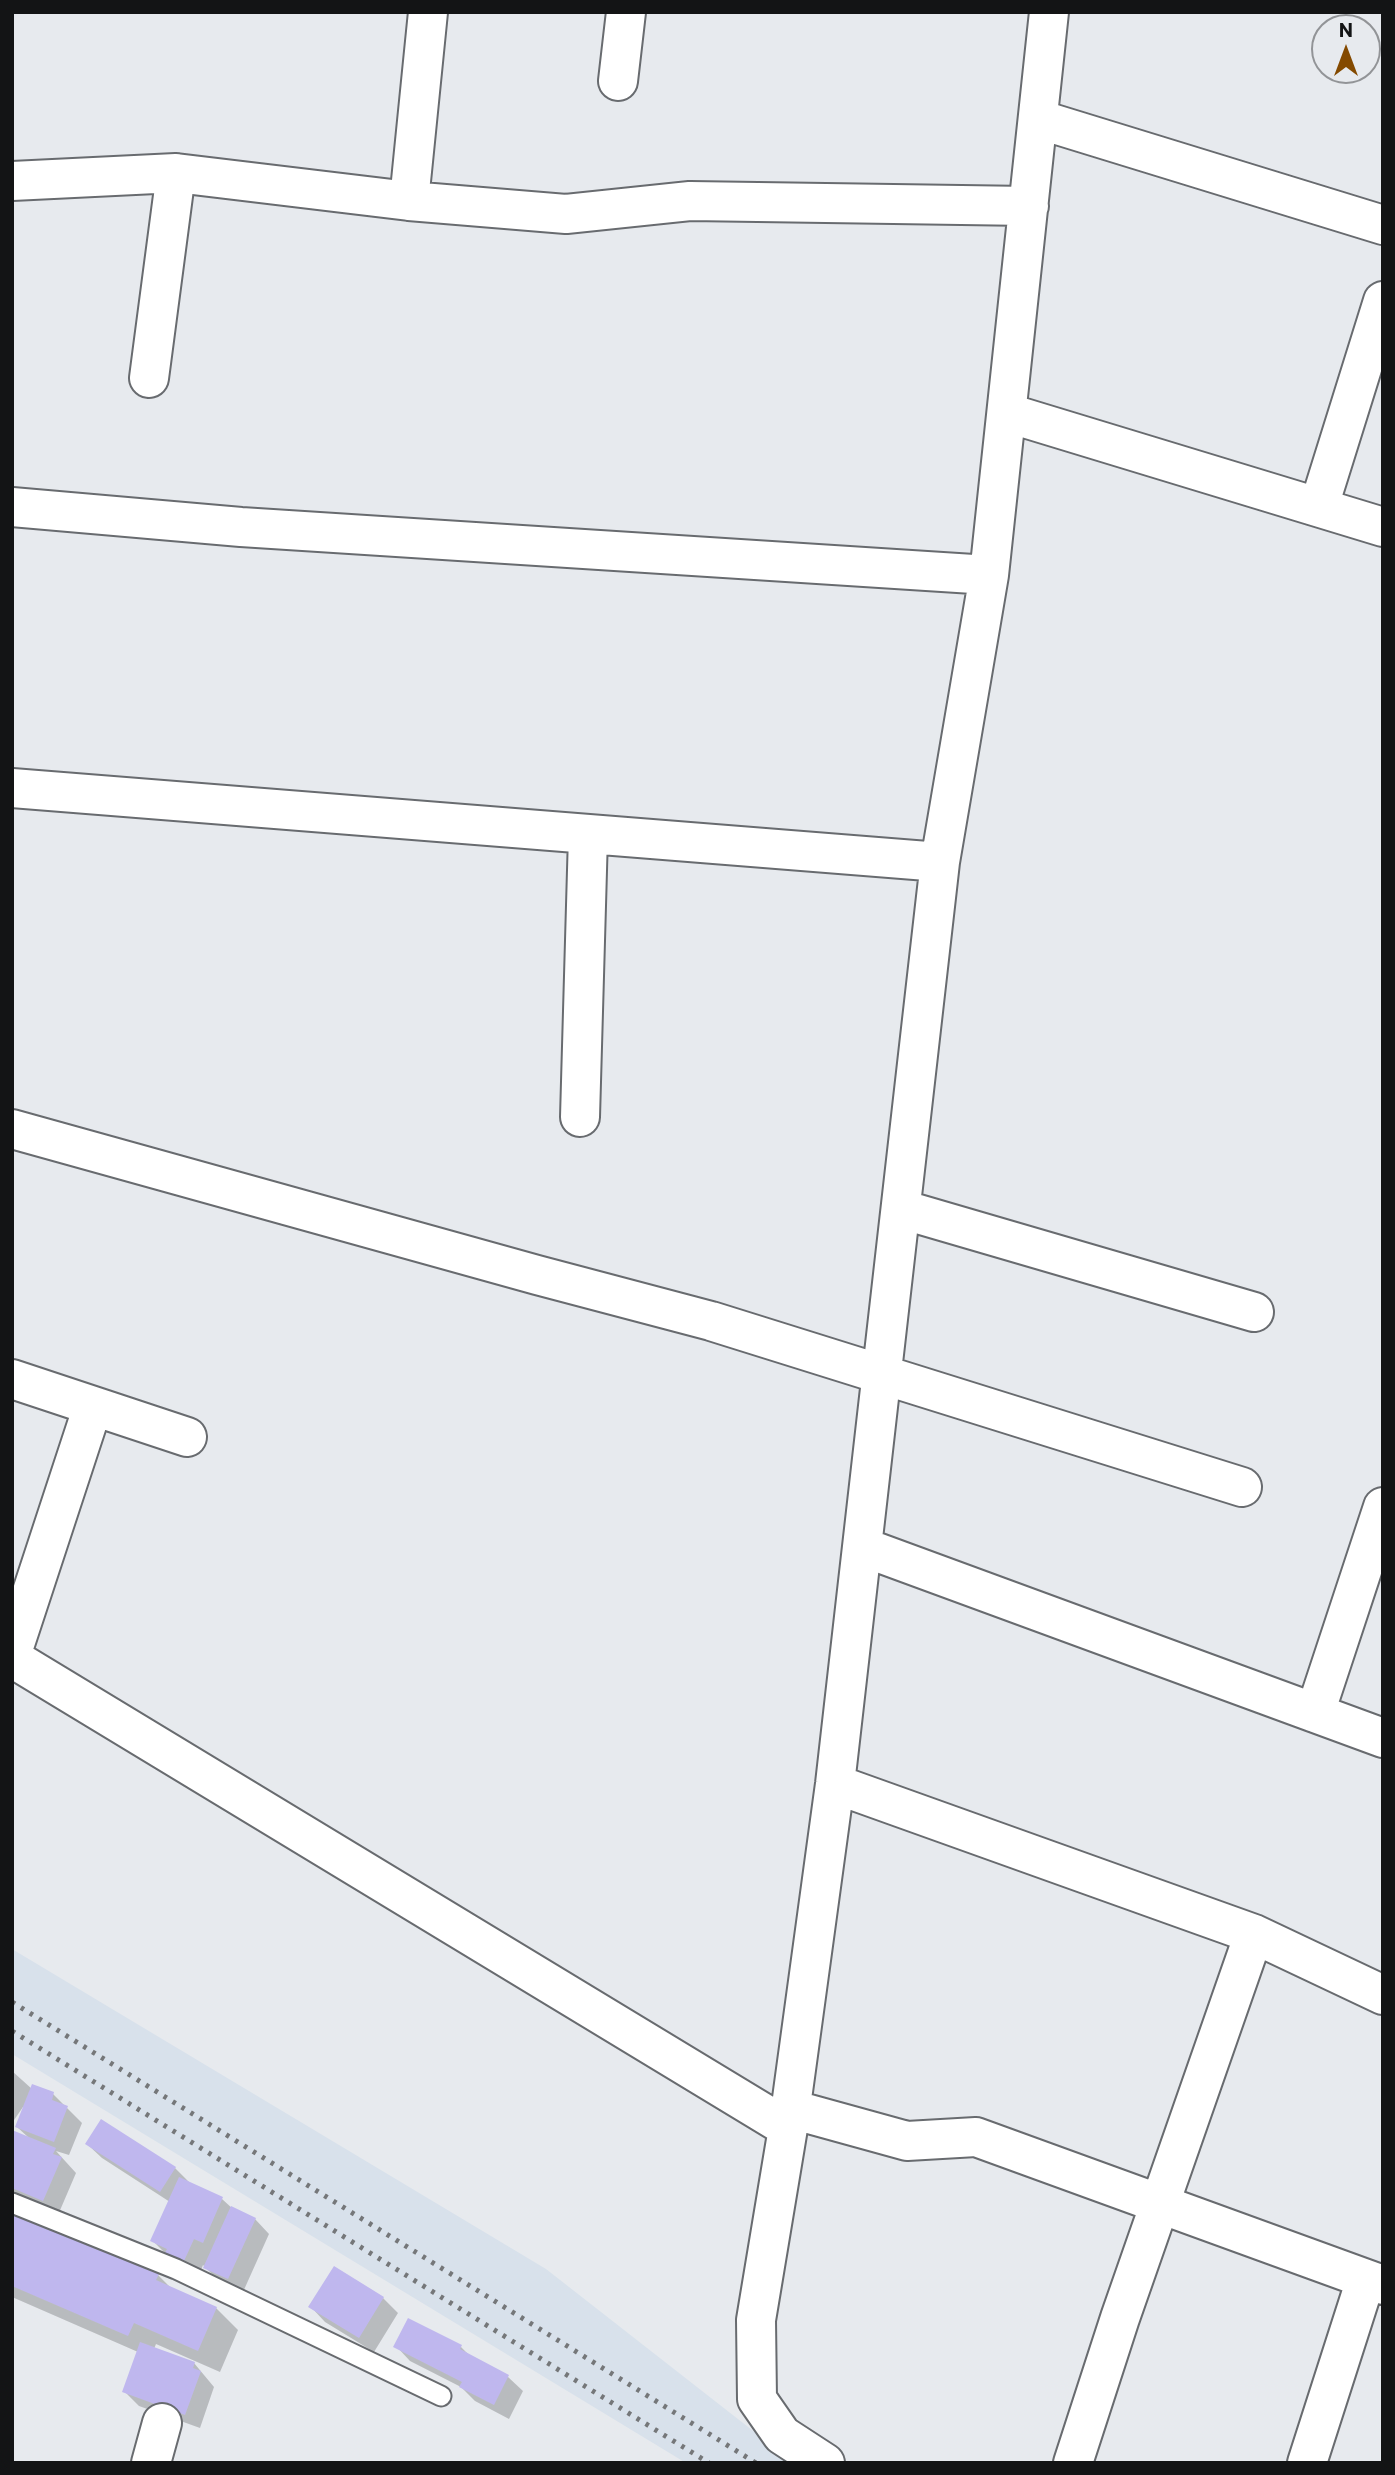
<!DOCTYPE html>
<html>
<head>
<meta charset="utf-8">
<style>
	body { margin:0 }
	#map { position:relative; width:1395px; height:2475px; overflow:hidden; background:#e7eaee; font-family:Commissioner,sans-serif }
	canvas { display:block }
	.frame { position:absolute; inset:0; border:14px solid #131415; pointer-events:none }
	.north { position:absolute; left:1311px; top:14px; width:70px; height:70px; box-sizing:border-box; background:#e7eaee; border:2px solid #929497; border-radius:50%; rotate:0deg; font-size:19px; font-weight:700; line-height:28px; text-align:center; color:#131415 }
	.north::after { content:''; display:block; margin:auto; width:24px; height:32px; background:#844a00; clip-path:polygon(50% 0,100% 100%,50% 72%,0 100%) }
</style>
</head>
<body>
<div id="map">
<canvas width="1395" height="2475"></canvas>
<div class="frame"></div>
<div class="north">N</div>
</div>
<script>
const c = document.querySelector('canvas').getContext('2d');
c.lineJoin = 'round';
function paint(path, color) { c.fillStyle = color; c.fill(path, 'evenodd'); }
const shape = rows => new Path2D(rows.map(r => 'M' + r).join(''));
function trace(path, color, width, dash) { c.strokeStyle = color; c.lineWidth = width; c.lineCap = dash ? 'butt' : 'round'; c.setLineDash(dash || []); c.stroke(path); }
const built = shape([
	[12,1949,546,2269,775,2448,800,2463,686,2463,12,2054]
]);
const shadow = shape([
	[12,2071,32,2089,53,2094,82,2123,69,2155,56,2151,76,2173,58,2215,12,2196,12,2132,29,2138,17,2127,25,2107,23,2107,12,2123],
	[87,2144,175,2168,190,2183,222,2199,233,2209,255,2219,269,2234,243,2292,220,2282,203,2265,199,2275,167,2255,152,2240,170,2202,102,2158],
	[12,2212,158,2275,172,2289,216,2308,238,2330,220,2372,156,2344,154,2349,194,2363,214,2387,200,2428,139,2406,124,2391,138,2352,12,2297],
	[383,2298,398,2313,374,2352,325,2322,311,2307],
	[396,2346,461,2347,471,2357,508,2377,523,2391,509,2419,475,2401,461,2387,410,2361]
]);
const building = shape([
	[32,2084,54,2092,52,2100,68,2106,54,2142,15,2127],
	[101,2119,176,2167,160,2192,85,2144],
	[12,2130,56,2148,53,2154,62,2157,43,2201,12,2188],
	[179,2177,223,2197,203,2243,194,2239,184,2261,165,2253,167,2249,150,2241],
	[231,2206,256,2218,228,2279,203,2268],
	[12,2210,159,2274,156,2280,217,2307,198,2351,134,2323,128,2336,12,2286],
	[334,2266,384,2297,359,2338,308,2307],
	[408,2318,462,2345,460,2349,509,2375,494,2405,459,2387,462,2382,393,2347],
	[140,2342,195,2362,193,2368,201,2371,185,2415,122,2392]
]);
const lane = shape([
	[12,2203,176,2269,441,2396]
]);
const street = shape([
	[618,81,626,12],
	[1038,119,1383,225],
	[176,173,409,201,566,214,690,201,1029,206],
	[12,181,176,173,149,378],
	[409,201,428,12],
	[1008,413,1383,527],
	[1319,506,1383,301],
	[12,507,241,527,989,575],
	[12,788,940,862],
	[580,1117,588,835],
	[12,1129,537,1275,711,1321,1242,1487],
	[901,1209,1254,1312],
	[12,1379,187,1437],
	[863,1547,1383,1738],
	[12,1653,93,1406],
	[12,1658,788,2128],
	[1315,1713,1383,1507],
	[835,1784,1254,1934,1383,1995],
	[791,2109,907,2141,976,2137,1383,2285],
	[151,2463,162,2423],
	[825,2463,782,2435,757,2399,756,2320,788,2128,835,1784,940,862,989,575,1049,12],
	[1073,2463,1120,2318,1254,1934],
	[1307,2463,1366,2279]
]);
const rail = shape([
	[12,2002,756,2463],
	[12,2031,709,2463]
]);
paint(built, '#d8e1eb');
paint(shadow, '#0003');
paint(building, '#bfb7ee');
trace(lane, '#686b6f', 23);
trace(street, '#686b6f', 42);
trace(lane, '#fff', 19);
trace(street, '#fff', 38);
trace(rail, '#757779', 5, [3.5, 7]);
</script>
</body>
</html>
